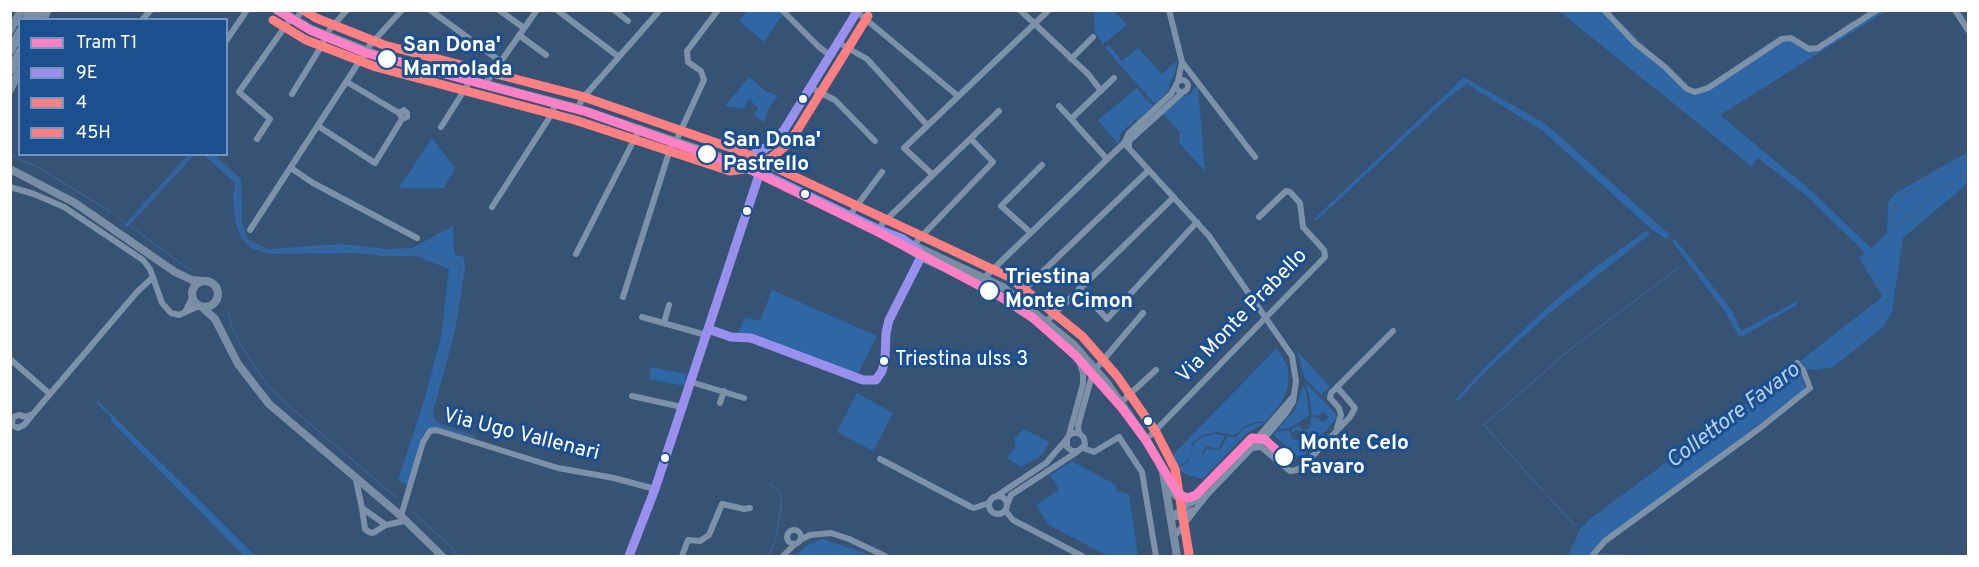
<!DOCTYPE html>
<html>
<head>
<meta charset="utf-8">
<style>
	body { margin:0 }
	#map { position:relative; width:1979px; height:567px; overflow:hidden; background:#365274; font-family:Overpass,sans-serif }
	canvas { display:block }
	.frame { position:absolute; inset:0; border:12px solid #fff; pointer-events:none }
	.legend { position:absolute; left:18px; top:18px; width:210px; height:138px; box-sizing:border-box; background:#1b4f8f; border:2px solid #7695bc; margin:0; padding:8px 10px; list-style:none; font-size:18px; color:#fff }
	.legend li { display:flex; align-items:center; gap:12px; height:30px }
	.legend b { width:30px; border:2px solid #7695bc }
</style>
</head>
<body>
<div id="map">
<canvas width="1979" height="567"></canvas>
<div class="frame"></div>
<ul class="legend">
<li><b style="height:8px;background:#ff80c5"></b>Tram T1</li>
<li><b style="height:8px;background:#9990ee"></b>9E</li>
<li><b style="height:8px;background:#ff8083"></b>4</li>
<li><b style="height:8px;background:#ff8083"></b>45H</li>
</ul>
</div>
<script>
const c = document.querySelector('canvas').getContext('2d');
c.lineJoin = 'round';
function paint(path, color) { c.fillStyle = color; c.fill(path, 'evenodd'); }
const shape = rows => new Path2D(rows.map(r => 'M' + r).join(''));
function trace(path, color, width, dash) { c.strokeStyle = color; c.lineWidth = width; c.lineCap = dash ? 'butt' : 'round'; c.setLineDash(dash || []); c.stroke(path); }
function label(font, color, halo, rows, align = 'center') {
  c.font = font + ' Overpass,sans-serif'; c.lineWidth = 6; c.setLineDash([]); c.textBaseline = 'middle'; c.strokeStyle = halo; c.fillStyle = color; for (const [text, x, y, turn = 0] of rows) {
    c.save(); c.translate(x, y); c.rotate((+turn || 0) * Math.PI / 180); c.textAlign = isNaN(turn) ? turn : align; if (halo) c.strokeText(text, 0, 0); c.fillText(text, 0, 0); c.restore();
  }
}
const green = shape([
	[747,11,779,11,783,14,764,42,739,21],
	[1094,11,1114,11,1127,25,1103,44,1095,33],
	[1559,11,1602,11,1695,94,1704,92,1779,43,1792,40,1807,51,1814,52,1880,11,1886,11,1720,115,1808,188,1871,248,1887,234,1888,203,1894,194,1968,152,1968,183,1903,238,1892,312,1883,327,1833,367,1818,370,1806,369,1800,361,1881,298,1882,295,1859,258,1865,253,1807,196,1758,158,1751,166],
	[1109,45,1122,61,1138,48,1162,74,1178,60,1174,75,1169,83,1169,90,1155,104,1105,48],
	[749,77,765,91,778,96,768,109,764,123,754,115,758,108,749,99,743,109,725,106],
	[1464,77,1547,125,1670,235,1666,239,1650,228,1543,131,1467,84,1449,97,1317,220,1313,220],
	[1195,87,1198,87,1205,171,1179,143,1180,132,1163,114,1181,97,1189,95],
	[1137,88,1146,100,1147,99,1153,106,1138,120,1136,119,1129,127,1128,126,1121,132,1118,144,1098,120],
	[432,138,455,168,444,188,399,188],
	[188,155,194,155,127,228,124,225],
	[204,155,215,155,241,179,242,221,245,232,249,240,267,249,340,244,388,249,412,248,453,226,454,250,456,255,464,257,465,269,455,331,433,412,435,420,440,424,475,436,474,440,434,428,427,429,421,438,408,486,398,480,424,401,442,333,449,269,416,256,383,256,357,253,270,254,253,249,241,238,236,224,233,203,235,183],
	[1646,231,1650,234,1547,315,1488,369,1458,401,1456,399,1486,366,1543,311,1593,269],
	[1675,239,1733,312,1741,331,1797,301,1797,305,1743,336,1738,335,1726,313,1672,241],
	[772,290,877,336,857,376,751,335,737,335,745,317,760,321],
	[1277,348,1288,367,1288,386,1282,402,1265,422,1254,422,1243,427,1239,432,1234,435,1217,432,1205,434,1193,442,1190,456,1185,463,1177,467,1172,460,1167,461],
	[1297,351,1330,387,1321,395,1304,377],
	[651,367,687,374,684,386,649,379],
	[1795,367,1800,371,1805,388,1803,392,1603,540,1589,556,1568,556,1580,529,1590,519],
	[1304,381,1335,413,1337,418,1301,459,1273,435,1275,432,1289,430,1293,439,1299,441,1302,438,1301,433,1297,430,1292,432,1291,429,1298,426,1303,430,1308,429,1311,425,1310,419,1312,417,1318,418,1322,422,1327,420,1328,416,1325,413,1321,413,1318,416,1312,415,1308,390],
	[1303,386,1306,390,1309,416,1289,428,1277,430,1295,410],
	[857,393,893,413,873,451,837,432],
	[98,401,254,554,252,556,244,556,110,420,112,418,96,403],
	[1256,423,1264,423,1246,434,1203,479,1185,474,1177,469,1188,462,1194,444,1202,437,1214,434,1225,436,1218,449,1208,446,1204,449,1202,453,1205,459,1204,453,1206,449,1220,450,1227,437,1236,437,1244,428],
	[1024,429,1049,442,1042,455,1021,467,1007,458,1016,446,1014,439],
	[1072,461,1116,485,1116,491,1129,494,1138,556,1108,556,1049,525,1036,505,1059,490,1050,475],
	[822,539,856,550,873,556,794,556,809,544]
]);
const stream = shape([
	[1960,10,1968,22],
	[1862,16,1870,10],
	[1618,21,1647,49],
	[1836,33,1853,21],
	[1667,65,1687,84],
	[1730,70,1780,36],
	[212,154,238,180,239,222,243,234,248,241,263,250,292,251,338,248,384,252,420,251,460,264],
	[10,155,39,168,110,211],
	[118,217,190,270],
	[129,223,191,154],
	[1894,227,1910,217,1926,199,1968,172],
	[461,258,450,336,429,411,430,419,438,425,475,438],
	[228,311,233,330,243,349,267,384,281,399,397,498],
	[1804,365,1814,358,1833,356,1870,327,1878,317,1879,309,1886,302,1888,296,1868,266,1868,260,1890,241,1893,235,1893,211,1898,199,1904,194,1968,158],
	[1543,491,1484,425,1568,351,1678,268],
	[1547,495,1575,526],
	[413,512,450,546,458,556],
	[1601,554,1643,556],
	[769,556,776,538,782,500,778,490,770,485],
	[1572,556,1580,536,1588,526,1800,368]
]);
const street = shape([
	[430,10,500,61],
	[499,10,524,28],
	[557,10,619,57],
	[614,10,628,21],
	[782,10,819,47,831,56],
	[1020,10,1089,75,1101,91],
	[1169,10,1182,62,1178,81],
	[1604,10,1635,43,1665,67,1687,89,1695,92,1708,88,1782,39,1791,38,1809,49,1818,48,1877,10],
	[1955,10,1968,30],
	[857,12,958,96],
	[142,20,151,10],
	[295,21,302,10],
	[519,35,546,55],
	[226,41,247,10],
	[839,43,867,59,927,125],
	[1071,59,1093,37],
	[1182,62,1255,157],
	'1176 86a6 6 0 1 1 12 0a6 6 0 1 1-12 0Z',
	[347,82,399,113],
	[485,84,537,10],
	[1175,87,1171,94,1129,133,1124,143,1209,236,1292,356,1296,381,1293,402,1286,413,1257,447],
	[811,88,835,100,875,141],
	[292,94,319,50,330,29,347,10],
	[1059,106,1071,119],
	[578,108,582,99,660,10],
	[318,126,375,163,402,119,407,117,407,113,404,110,399,113,402,119],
	[441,127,467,86,469,80],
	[257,139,270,119,239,92,291,18],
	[676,141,704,80,701,71,688,62,687,51,718,10],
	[1129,148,1129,141,1183,92],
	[1106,158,1071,119,1114,78],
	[291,168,313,183,417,238],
	[760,172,738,234,708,329,731,337,751,338,779,347,863,380,876,380,882,371,885,359,886,333,889,320,921,257],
	[933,175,904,148,1049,10],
	[10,187,34,194,64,207,143,260,150,269,162,303,171,313,179,315,199,306],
	[492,207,553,112,555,102],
	[849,216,882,172],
	[250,230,370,45,402,10],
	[879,230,882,224,999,111],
	[1030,232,1001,206,1042,165],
	[915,245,918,240,993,162,971,139],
	[576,254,640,128],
	[987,275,1124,143],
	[1079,289,1107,319,1197,222],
	[623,297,673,140],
	[1016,297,1149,170],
	[186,310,192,298],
	[642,317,706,335],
	[1047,321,1174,197],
	[664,323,669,305],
	[10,359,50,394],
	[1093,372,1143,313],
	[691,382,744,398],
	[632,396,682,407],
	[720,403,724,391],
	[1119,404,1156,370],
	[33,414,26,417,19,415,13,417,12,425,18,428,24,425,29,419,33,414,50,394,137,292,153,277],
	[1337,428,1341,415,1339,408,1330,398,1331,393,1393,331],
	[1079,433,1072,433,1067,438,1067,447,1072,451,1078,451,1085,445,1084,438,1079,433,1078,426,1091,379,1096,379],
	[1069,435,1083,384,1083,373,1080,364],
	[1151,435,1325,257,1324,250,1303,227,1300,203,1290,192,1286,191,1259,217],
	[1083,448,1094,452,1119,437,1142,472,1156,556],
	[1252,448,1252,444,1292,398],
	[880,459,971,507,974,508,989,503],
	[356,480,362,508,386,525],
	[1167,484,1175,496,1186,503,1192,503,1204,496],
	'989 505a9 9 0 1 1 18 0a9 9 0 1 1-18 0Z',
	[995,497,1046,463,1066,440],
	[1007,505,1011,495,1077,452],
	[362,508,365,529,369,532,373,533,386,525,404,521],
	[1005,510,1013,520,1082,556],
	[401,516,423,442,430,431,436,430,558,468,614,478,655,489],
	[1170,517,1180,517,1192,510],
	[1170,517,1189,504],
	'787 537a7 7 0 1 1 14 0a7 7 0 1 1-14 0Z',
	[1174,537,1207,495,1252,448,1261,447,1290,471,1297,470,1303,466,1350,417,1355,408,1337,387],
	[800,540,810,535,831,533,849,539,885,556],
	[682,556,688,540,700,541,709,535,722,504,744,509,750,508],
	[783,556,795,544],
	[1592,556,1605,541,1760,428,1810,388,1803,370,1797,363]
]);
const secondary = shape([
	[279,10,311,29,380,56,578,108,736,162,1003,287,1073,344,1107,383,1146,439,1156,456,1163,472,1177,556],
	[43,20,48,10],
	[10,31,21,10],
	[10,90,20,70],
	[747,166,752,155,766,147],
	[752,168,764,150,784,130,858,10],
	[10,169,75,203,175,272,192,280,202,281],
	[897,242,925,259,968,278,1015,304,1064,344,1105,388],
	'192 294a13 13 0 1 1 26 0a13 13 0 1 1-26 0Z',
	[202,307,215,319,238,364,269,404,401,516,442,556],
	[629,556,655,489,708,329]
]);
const primary = shape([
	[26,20,30,10],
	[35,20,39,10],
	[10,51,20,32],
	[10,71,20,52]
]);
const bus1 = shape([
	[747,166,879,230,903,239,919,251,921,257],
	[747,166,752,155,769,146,784,130,858,10],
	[708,329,731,337,751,338,863,380,876,380,882,371,885,359,886,333,889,320,921,257],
	[629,556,655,489,760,172]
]);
const bus2 = shape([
	[273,20,306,40,376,67,575,120,730,171,744,169,771,158,790,142,868,16]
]);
const bus3 = shape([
	[303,10,316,18,384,45,581,96,740,151,1009,277,1082,336,1117,376,1156,432,1175,469,1189,554]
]);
const tram1 = shape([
	[277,10,310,30,366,53,587,112,751,170,876,231,1001,297,1033,318,1076,356,1122,408,1145,439,1177,492,1182,496,1188,498,1196,495,1252,438,1264,439,1284,457]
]);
const markers = [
	[387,59,10,"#fff"],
	[803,99,5,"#fff"],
	[707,154,10,"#fff"],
	[805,194,5,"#fff"],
	[747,211,5,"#fff"],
	[989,291,10,"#fff"],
	[884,361,5,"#fff"],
	[1148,421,5,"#fff"],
	[1284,457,10,"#fff"],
	[665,458,5,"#fff"]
];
const busNames = [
	["Triestina ulss 3",895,361]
];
const stopNames = [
	["San Dona'",403,47],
	["Marmolada",403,71],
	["San Dona'",723,142],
	["Pastrello",723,166],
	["Triestina",1005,279],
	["Monte Cimon",1005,303],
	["Monte Celo",1300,445],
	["Favaro",1300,469]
];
const streetNames = [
	["Via Monte Prabello",1243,317,-46],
	["Via Ugo Vallenari",521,436,14]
];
const waterNames = [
	["Collettore Favaro",1734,417,-37]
];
paint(green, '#2f66a5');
trace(stream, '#3b618d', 1.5);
trace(street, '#7d92a8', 6);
trace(secondary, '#798da4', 8);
trace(primary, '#7d8ea7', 9);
trace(bus1, '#9990ee', 9);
trace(bus2, '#ff8083', 9);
trace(bus3, '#ff8083', 9);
trace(tram1, '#ff80c5', 9);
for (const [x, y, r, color] of markers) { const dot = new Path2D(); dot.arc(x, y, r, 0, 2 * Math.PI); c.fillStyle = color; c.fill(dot); trace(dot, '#1b4f8f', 2); }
label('20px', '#fff', '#1b4f8f', busNames, 'left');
label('bold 21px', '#fff', '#1b4f8f', stopNames, 'left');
label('21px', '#fff', '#1b4f8f', streetNames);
label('italic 22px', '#b5d3f5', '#1b4f8f', waterNames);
</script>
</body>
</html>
